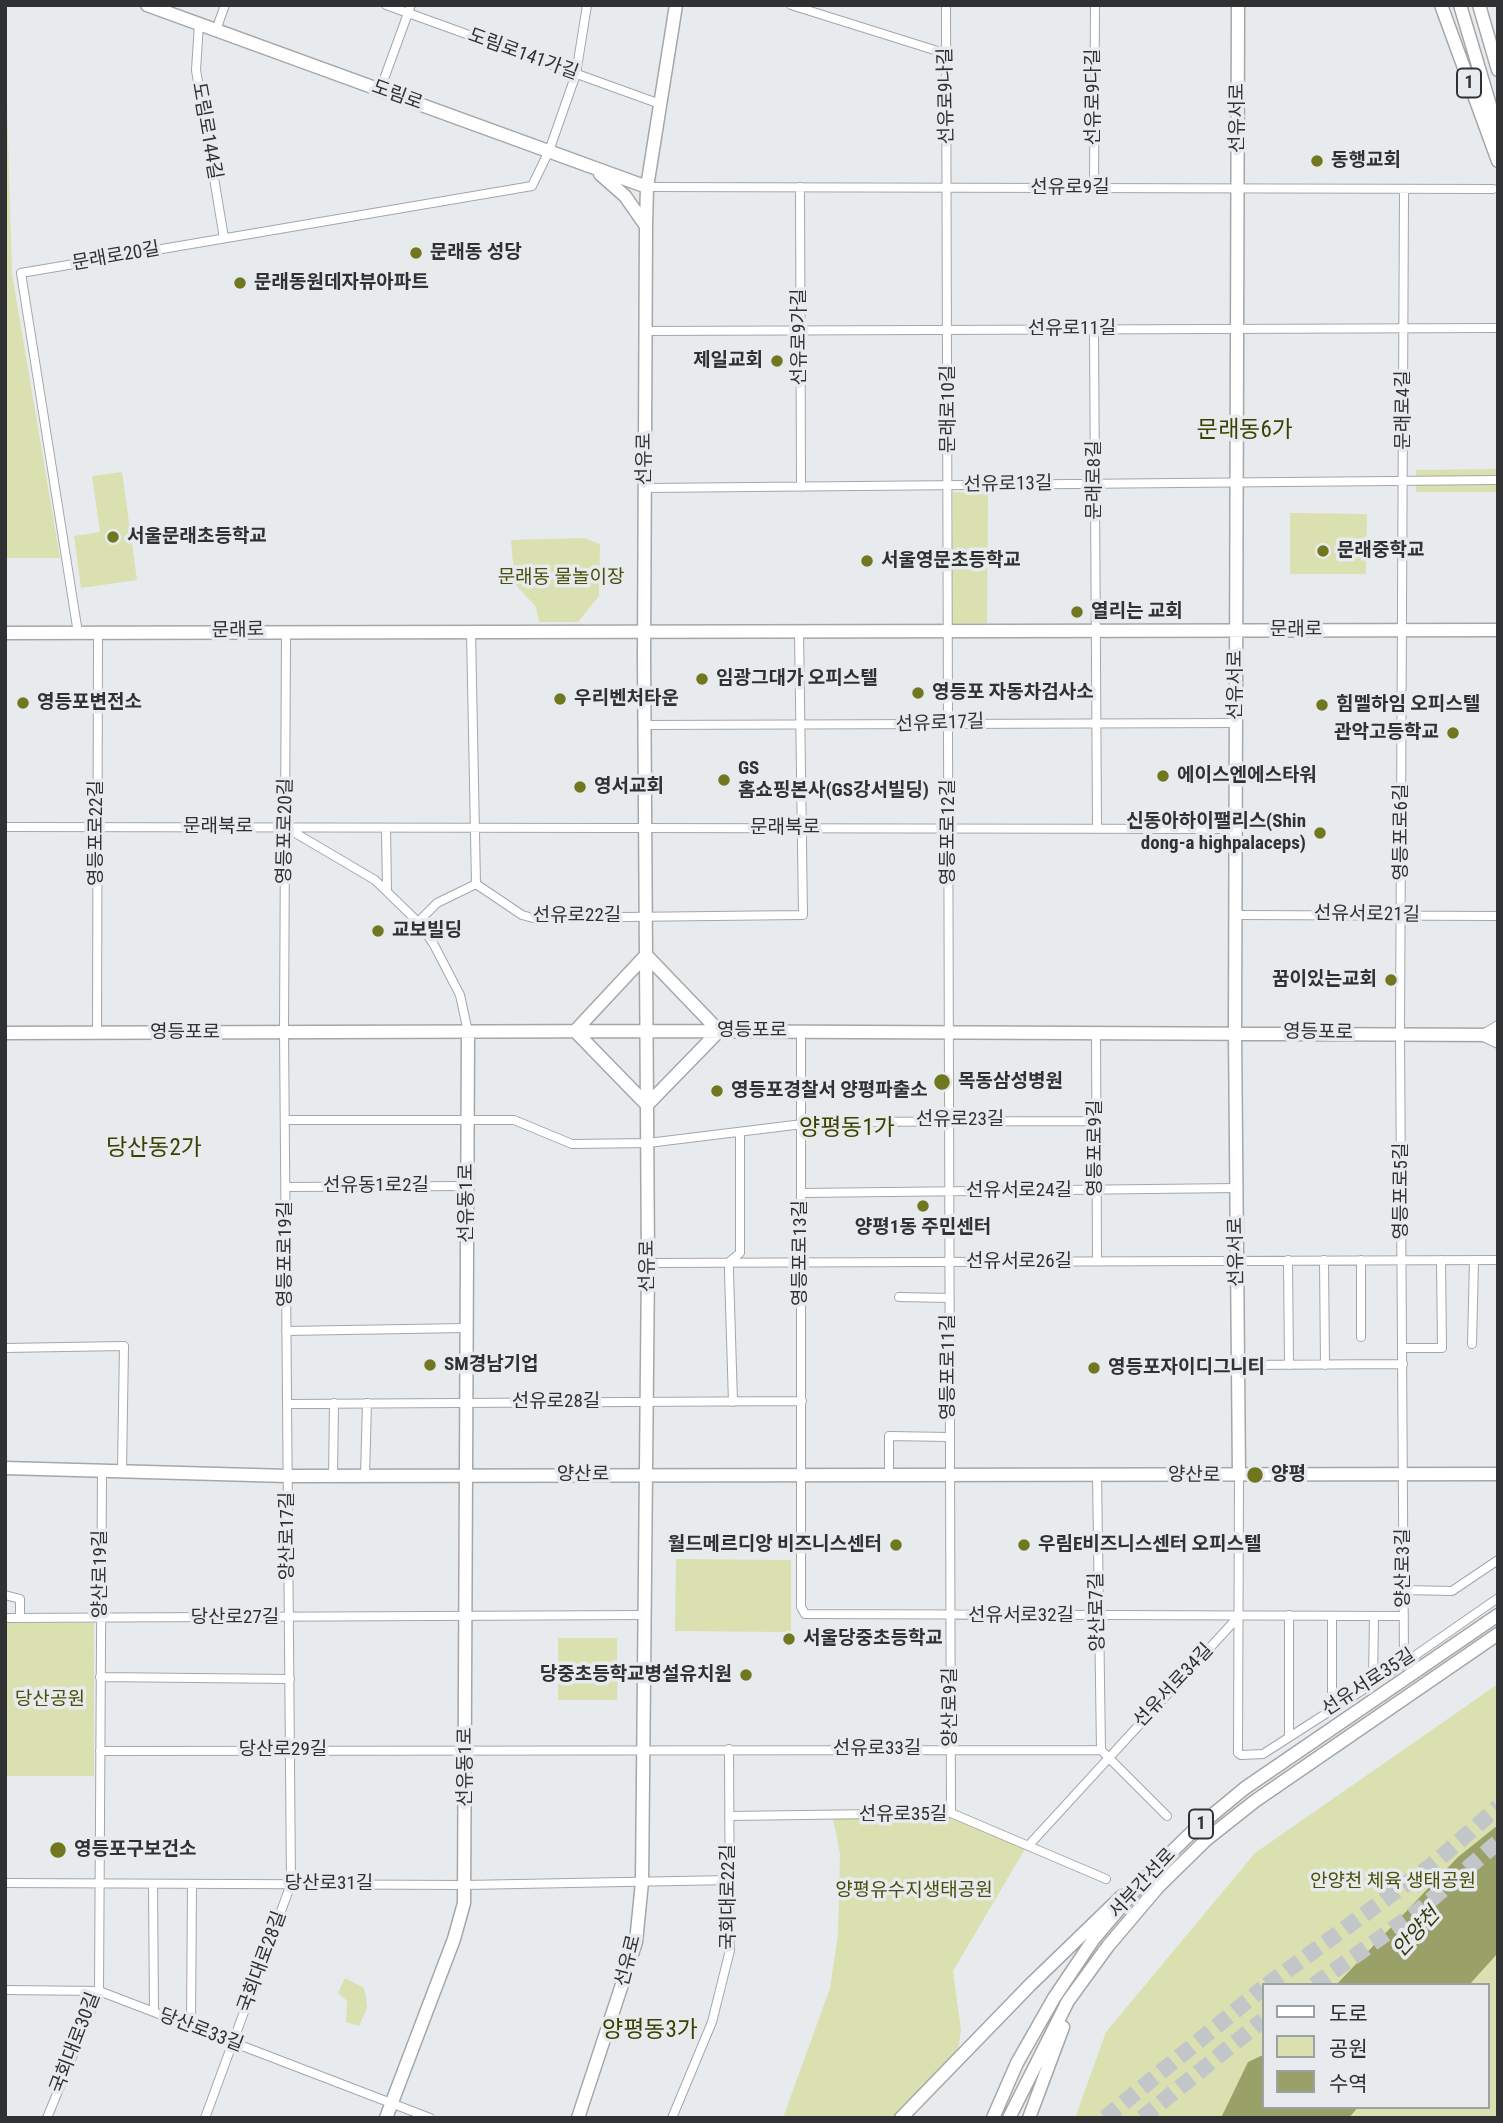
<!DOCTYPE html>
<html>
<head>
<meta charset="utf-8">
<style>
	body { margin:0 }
	#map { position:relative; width:1503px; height:2123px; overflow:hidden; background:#e7ebed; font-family:"Roboto Condensed","Noto Sans KR",sans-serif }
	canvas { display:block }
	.frame { position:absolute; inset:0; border:7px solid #303132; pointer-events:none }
	.legend { position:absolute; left:1262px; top:1983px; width:228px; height:126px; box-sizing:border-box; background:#e7ebed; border:2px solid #9ea1a2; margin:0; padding:9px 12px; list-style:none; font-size:21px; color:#303132 }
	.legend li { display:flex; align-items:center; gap:14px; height:35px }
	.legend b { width:35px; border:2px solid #9ea1a2 }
</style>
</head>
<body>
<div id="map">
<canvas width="1503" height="2123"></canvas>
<div class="frame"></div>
<ul class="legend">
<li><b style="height:9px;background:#fff"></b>도로</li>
<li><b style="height:19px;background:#dae0b0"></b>공원</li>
<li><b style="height:19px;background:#9aa168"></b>수역</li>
</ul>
</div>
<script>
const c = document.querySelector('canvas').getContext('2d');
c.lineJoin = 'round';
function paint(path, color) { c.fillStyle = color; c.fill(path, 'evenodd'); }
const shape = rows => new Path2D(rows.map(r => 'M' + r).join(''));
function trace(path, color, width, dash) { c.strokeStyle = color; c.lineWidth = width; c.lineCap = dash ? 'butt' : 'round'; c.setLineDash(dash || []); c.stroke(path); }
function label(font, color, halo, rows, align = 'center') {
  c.font = font + ' "Roboto Condensed","Noto Sans KR",sans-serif'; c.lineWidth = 7; c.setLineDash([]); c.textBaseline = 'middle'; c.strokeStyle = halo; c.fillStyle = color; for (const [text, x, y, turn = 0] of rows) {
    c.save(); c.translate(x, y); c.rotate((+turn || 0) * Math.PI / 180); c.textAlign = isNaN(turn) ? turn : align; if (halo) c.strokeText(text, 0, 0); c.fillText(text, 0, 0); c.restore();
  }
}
const green = shape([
	[5,40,12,274,60,558,5,558],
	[1498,469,1498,492,1416,492,1416,470],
	[122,472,137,580,81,588,74,536,100,532,92,476],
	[953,492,988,494,987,623,952,624],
	[1290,513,1367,514,1366,574,1290,574],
	[584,538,600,544,599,596,578,622,539,622,536,607,515,584,511,540],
	[676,1559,791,1560,791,1632,675,1631],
	[5,1623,94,1623,94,1776,5,1776],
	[558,1638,617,1638,617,1667,558,1666],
	[558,1669,618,1669,617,1700,558,1700],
	[1498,1684,1498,2116,1075,2118,1106,2032,1255,1853],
	[1263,1985,1487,1985,1487,2107,1263,2107],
	[951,1817,1025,1849,953,1971,961,2030,958,2052,896,2118,783,2118,830,1988,838,1934,840,1854,833,1818],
	[345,1978,364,1988,366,1997,367,2008,359,2026,346,2022,347,2001,338,1993]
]);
const water = shape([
	[1498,1825,1498,1953,1469,1985,1336,1985,1458,1857],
	[1263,2055,1263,2107,1358,2107,1349,2118,1221,2118,1248,2062]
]);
const highwayTunnel = shape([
	[1267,1985,1432,1865,1498,1807],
	[1314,1985,1418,1911,1498,1842],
	[1105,2118,1263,1988],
	[1142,2118,1263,2020]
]);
const street = shape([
	[386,5,660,104],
	[791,5,947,54],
	[946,5,951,1813],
	[199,24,196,70,224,238],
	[216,30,225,5],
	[380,90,411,5],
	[647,187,1493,189],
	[800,187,801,487],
	[1094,188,1095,5],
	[1094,329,1097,828],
	[646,331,1498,328],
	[645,488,1498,480],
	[471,631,476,884],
	[78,633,21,273,532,186,549,151,576,74,587,5],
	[645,725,1236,723],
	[5,827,1236,829],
	[285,827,375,880,418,922,433,943,460,995,468,1032],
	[386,828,387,891],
	[476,884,522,915,533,918,803,915,799,631],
	[1236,915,1498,916],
	[418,922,437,903,476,884],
	[801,1032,801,1607,805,1614,1404,1616],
	[97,1033,98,633],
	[1096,1034,1097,1261],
	[1483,1034,1498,1025],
	[1483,1037,1498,1044],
	[285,1120,514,1120,572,1144,648,1143,819,1122,1096,1121],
	[285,1187,467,1186],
	[801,1193,1237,1188],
	[1288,1260,1289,1365],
	[1324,1260,1325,1365],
	[648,1263,1498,1260],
	[899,1297,949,1298],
	[286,1331,466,1328],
	[1361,1337,1361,1260],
	[1472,1344,1474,1260],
	[5,1348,124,1346,122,1470],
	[1403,1348,1442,1348,1441,1260],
	[1238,1365,1403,1364],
	[733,1402,729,1272,729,1262,740,1253,740,1132],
	[287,1404,802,1401],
	[889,1474,889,1436,949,1437],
	[1097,1474,1101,1750],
	[333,1476,334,1403],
	[365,1476,367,1403],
	[1239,1476,1238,1753,1241,1755,1263,1754,1400,1666,1498,1598],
	[1404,1590,1452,1591,1498,1560],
	[5,1595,20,1599,20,1618],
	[5,1618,645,1615],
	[1404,1661,1400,1034,1404,190],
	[100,1677,290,1679],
	[1373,1680,1374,1616],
	[1332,1708,1332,1616],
	[1289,1736,1289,1615],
	[100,1751,1101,1750,1167,1816],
	[729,1816,951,1813,1106,1879],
	[1029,1845,1240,1615],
	[5,1883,465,1885,730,1880],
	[153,1884,154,2012],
	[5,1990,99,1991,430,2118],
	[191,2027,192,1884],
	[47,2118,99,1991,102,1470],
	[205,2118,291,1884,284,1032,286,631],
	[672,2118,712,2022,730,1950,729,1749]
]);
const secondary = shape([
	[147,5,647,187],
	[1238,5,1235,1033,1239,1476],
	[600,174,625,196,646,226],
	[5,633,1498,630],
	[646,955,719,1031,647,1105,575,1031,646,955],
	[5,1033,647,1031,1498,1035],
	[5,1468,288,1476,1498,1474],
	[386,2118,454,1939,464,1903,468,1032],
	[578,2118,636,1942,642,1882,648,1263,644,655,646,226,647,187,676,5]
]);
const primary = shape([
	[1441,5,1498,161],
	[1460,5,1498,132],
	[1479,5,1498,70],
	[901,2118,1030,1985,1122,1896],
	[993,2118,1017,2063,1054,1998,1093,1940,1147,1876,1193,1831,1245,1788,1498,1615],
	[1009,2118,1068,2001,1108,1946,1158,1887,1207,1839,1255,1801,1498,1634],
	[1029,2118,1063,2027]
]);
const markers = [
	[1317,161,7,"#70771f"],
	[416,253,7,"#70771f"],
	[240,283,7,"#70771f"],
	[777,361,7,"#70771f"],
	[113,537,7,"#70771f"],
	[1323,551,7,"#70771f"],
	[867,561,7,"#70771f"],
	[1077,612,7,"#70771f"],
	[702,679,7,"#70771f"],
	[918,693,7,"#70771f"],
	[560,699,7,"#70771f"],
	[23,703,7,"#70771f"],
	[1322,705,7,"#70771f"],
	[1453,733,7,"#70771f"],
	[1163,776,7,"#70771f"],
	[724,780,7,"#70771f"],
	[580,787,7,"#70771f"],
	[1320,833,7,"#70771f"],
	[378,931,7,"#70771f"],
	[1391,980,7,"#70771f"],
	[942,1082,9,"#70771f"],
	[717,1091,7,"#70771f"],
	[923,1206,7,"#70771f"],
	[430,1365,7,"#70771f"],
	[1094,1368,7,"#70771f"],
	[1255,1475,9,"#70771f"],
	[896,1545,7,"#70771f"],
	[1024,1545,7,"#70771f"],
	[789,1639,7,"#70771f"],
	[746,1675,7,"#70771f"],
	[58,1850,9,"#70771f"]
];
const shields = [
	[1469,83,24],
	[1201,1824,24]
];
const shieldNames = [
	["1",1469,83],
	["1",1201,1824]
];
const streetNames = [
	["도림로141가길",523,55,20],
	["도림로",397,96,20],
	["선유로9나길",947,96,-91],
	["선유로9다길",1094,97,-90],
	["선유서로",1238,118,-90],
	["도림로144길",206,131,80],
	["선유로9길",1070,188],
	["문래로20길",116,257,-10],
	["선유로11길",1072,329],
	["선유로9가길",800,337,-90],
	["문래로10길",949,409,-90],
	["문래로4길",1404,410,-90],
	["선유로",645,459,-90],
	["문래로8길",1095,480,-90],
	["선유로13길",1008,485,-1],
	["문래로",1296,630],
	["문래로",238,631,-1],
	["선유서로",1236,685,-90],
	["선유로17길",940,724,-2],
	["문래북로",218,827],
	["문래북로",785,828],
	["영등포로20길",286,831,-89],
	["영등포로12길",949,832,-90],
	["영등포로6길",1402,832,-90],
	["영등포로22길",97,833,-90],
	["선유서로21길",1367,915,1],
	["선유로22길",577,916],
	["영등포로",752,1031],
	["영등포로",185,1033],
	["영등포로",1318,1033,1],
	["선유로23길",960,1120],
	["영등포로9길",1096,1148,-90],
	["선유동1로2길",376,1186],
	["선유서로24길",1019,1191],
	["영등포로5길",1402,1191,-90],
	["선유동1로",467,1203,-90],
	["선유서로",1237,1252,-91],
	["영등포로13길",801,1253,-90],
	["영등포로19길",286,1254,-90],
	["선유서로26길",1019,1262],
	["선유로",648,1266,-90],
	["영등포로11길",949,1367,-90],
	["선유로28길",556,1402],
	["양산로",583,1475],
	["양산로",1194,1476,1],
	["양산로17길",288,1536,-90],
	["양산로3길",1404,1568,-90],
	["양산로19길",101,1574,-90],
	["양산로7길",1098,1612,-91],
	["선유서로32길",1021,1616],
	["당산로27길",235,1618],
	["선유서로35길",1369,1683,-33],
	["선유서로34길",1174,1686,-47],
	["양산로9길",951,1707,-90],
	["선유로33길",877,1749],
	["당산로29길",283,1750],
	["선유동1로",466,1767,-90],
	["선유로35길",903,1815],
	["당산로31길",329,1884],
	["서부간선로",1143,1884,-47],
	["국회대로22길",729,1897,-90],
	["선유로",629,1961,-76],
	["국회대로28길",263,1962,-70],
	["당산로33길",201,2031,21],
	["국회대로30길",76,2043,-69]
];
const poiNames = [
	["동행교회",1331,161],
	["문래동 성당",430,253],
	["문래동원데자뷰아파트",254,283],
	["제일교회",763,361,"right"],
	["서울문래초등학교",127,537],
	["문래중학교",1337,551],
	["서울영문초등학교",881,561],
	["열리는 교회",1091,612],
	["임광그대가 오피스텔",716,679],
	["영등포 자동차검사소",932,693],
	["우리벤처타운",574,699],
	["영등포변전소",37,703],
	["힘멜하임 오피스텔",1336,705],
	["관악고등학교",1439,733,"right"],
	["GS",738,769],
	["홈쇼핑본사(GS강서빌딩)",738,791],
	["에이스엔에스타워",1177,776],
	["영서교회",594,787],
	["신동아하이팰리스(Shin",1306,822,"right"],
	["dong-a highpalaceps)",1306,844,"right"],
	["교보빌딩",392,931],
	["꿈이있는교회",1377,980,"right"],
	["목동삼성병원",958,1082],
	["영등포경찰서 양평파출소",731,1091],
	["양평1동 주민센터",923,1228,"center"],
	["SM경남기업",444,1365],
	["영등포자이디그니티",1108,1368],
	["양평",1271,1475],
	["월드메르디앙 비즈니스센터",882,1545,"right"],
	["우림E비즈니스센터 오피스텔",1038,1545],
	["서울당중초등학교",803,1639],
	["당중초등학교병설유치원",732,1675,"right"],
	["영등포구보건소",74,1850]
];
const parkNames = [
	["문래동 물놀이장",561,578],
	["당산공원",50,1700],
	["안양천 체육 생태공원",1393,1882],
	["양평유수지생태공원",914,1891]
];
const waterNames = [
	["안양천",1417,1933,-48]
];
const quarterNames = [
	["문래동6가",1245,431],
	["양평동1가",847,1129],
	["당산동2가",154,1149],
	["양평동3가",650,2031]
];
paint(green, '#dae0b0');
paint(water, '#9aa168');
trace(highwayTunnel, '#c2c6c8', 16, [16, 8]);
trace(street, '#a4a7aa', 10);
trace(secondary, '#a4a7aa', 15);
trace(primary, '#a4a7aa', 15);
trace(street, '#fff', 8);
trace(secondary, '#fff', 12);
trace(primary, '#fff', 12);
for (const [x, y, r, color] of markers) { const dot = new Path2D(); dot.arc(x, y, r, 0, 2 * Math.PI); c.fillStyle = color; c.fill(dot); trace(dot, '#e7ebed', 2.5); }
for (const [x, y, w] of shields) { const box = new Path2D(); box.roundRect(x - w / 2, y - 14.5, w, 29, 5); c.fillStyle = '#e7ebed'; c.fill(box); trace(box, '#303132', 2); }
label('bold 18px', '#303132', null, shieldNames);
label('19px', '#303132', '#e7ebed', streetNames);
label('bold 19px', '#303132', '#e7ebed', poiNames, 'left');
label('19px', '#4a4f0a', '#e7ebed', parkNames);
label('italic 21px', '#35390b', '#e7ebed', waterNames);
label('23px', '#3d4100', '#e7ebed', quarterNames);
</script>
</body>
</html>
